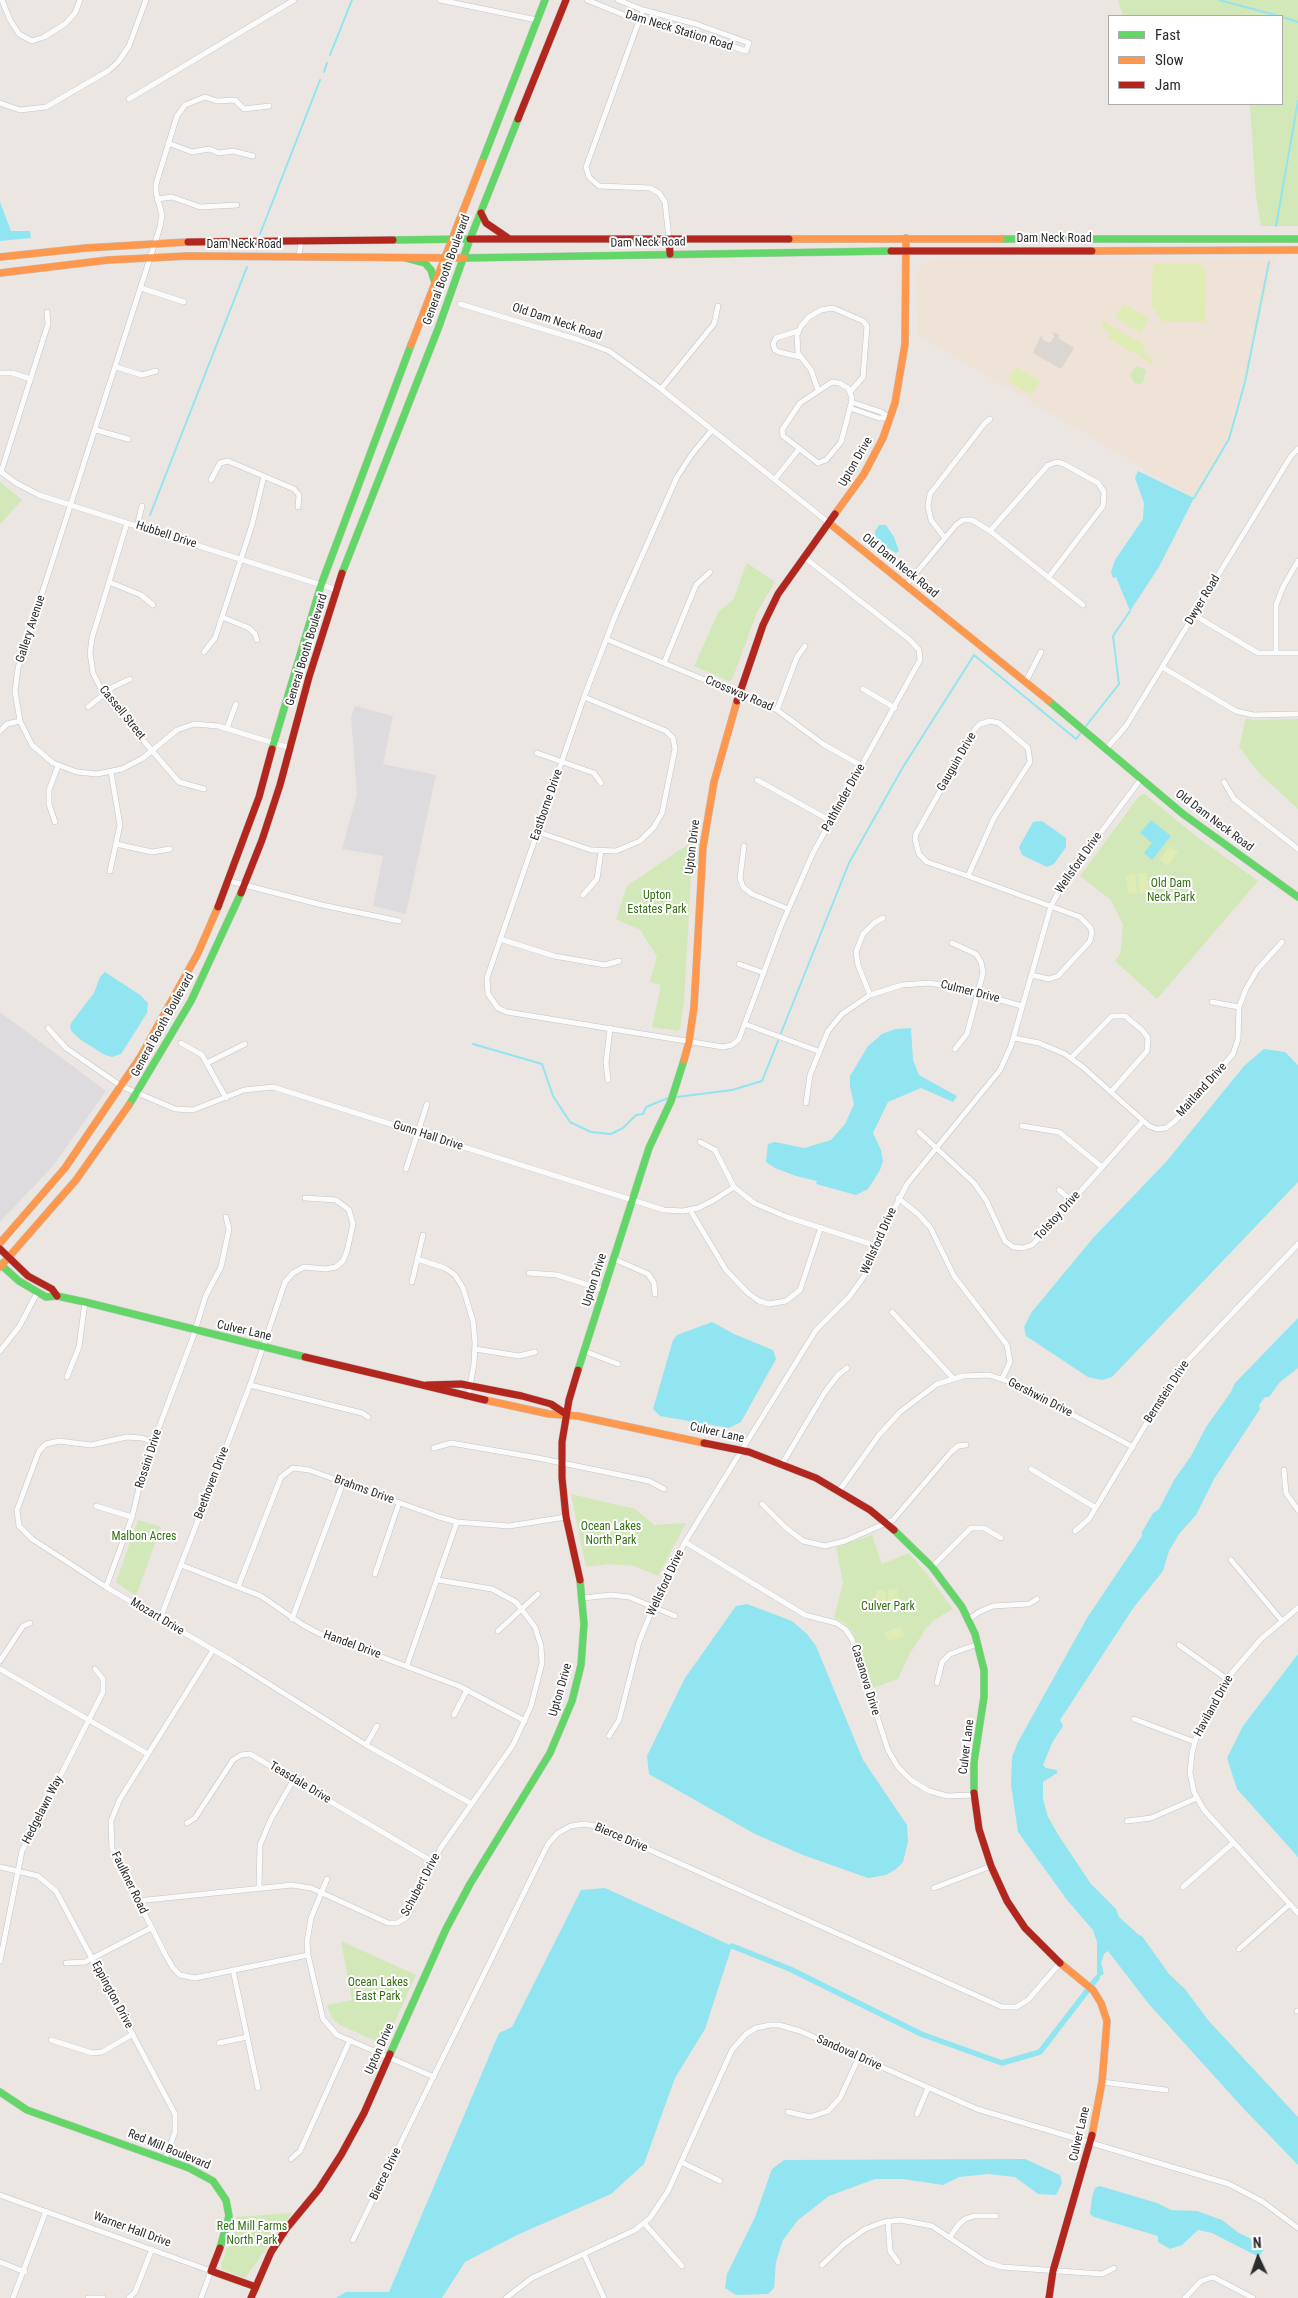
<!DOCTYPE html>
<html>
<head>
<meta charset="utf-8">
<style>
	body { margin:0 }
	#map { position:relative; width:1298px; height:2298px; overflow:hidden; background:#ebe6e2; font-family:"Roboto Condensed",sans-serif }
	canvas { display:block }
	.legend { position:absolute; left:1108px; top:15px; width:175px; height:90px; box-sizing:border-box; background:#fff; border:1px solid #ababab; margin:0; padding:6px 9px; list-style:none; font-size:15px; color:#2c2c2c }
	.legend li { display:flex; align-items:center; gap:10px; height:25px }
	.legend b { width:25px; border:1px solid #ababab }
	.north { position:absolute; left:1233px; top:2233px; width:50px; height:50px; -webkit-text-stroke:4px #fff; paint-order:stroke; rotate:357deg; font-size:14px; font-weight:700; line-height:20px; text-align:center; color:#2c2c2c }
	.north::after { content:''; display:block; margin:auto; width:18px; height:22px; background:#2c2c2c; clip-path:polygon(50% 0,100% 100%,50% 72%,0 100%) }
</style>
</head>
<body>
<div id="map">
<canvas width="1298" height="2298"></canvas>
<ul class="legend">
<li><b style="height:6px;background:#63d668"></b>Fast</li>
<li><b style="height:6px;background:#ff974d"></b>Slow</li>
<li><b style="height:6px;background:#b3261e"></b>Jam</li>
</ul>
<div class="north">N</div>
</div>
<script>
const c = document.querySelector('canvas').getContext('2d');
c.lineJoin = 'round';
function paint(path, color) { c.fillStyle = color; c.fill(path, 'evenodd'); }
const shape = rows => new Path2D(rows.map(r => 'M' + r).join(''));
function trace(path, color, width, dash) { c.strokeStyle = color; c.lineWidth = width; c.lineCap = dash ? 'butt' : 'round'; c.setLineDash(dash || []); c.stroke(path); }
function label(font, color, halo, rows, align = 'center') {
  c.font = font + ' "Roboto Condensed",sans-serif'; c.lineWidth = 4; c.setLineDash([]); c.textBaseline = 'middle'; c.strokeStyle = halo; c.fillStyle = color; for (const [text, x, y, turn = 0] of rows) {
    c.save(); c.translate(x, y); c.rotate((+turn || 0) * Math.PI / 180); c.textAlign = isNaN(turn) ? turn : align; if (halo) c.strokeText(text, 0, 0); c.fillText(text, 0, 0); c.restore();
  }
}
const industrial = shape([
	[355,706,393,716,383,764,436,775,406,914,373,906,383,856,342,849,357,794,351,717],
	[0,1012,106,1091,53,1166,0,1222]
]);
const education = shape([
	[931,259,1275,259,1229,439,1194,498,918,335,916,271]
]);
const green = shape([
	[1118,0,1298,0,1298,226,1261,226,1256,197,1250,104,1282,104,1282,16,1123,16],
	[1136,366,1146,370,1143,383,1138,384,1134,383,1130,374],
	[0,482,22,500,0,524],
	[747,563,775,582,757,612,732,680,729,681,694,666,719,611,733,600],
	[1246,718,1253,720,1298,719,1298,809,1260,774,1239,747],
	[1145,794,1197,837,1258,881,1157,999,1115,961,1120,954,1123,925,1111,900,1080,876,1139,796],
	[693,841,684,1001,680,1029,677,1031,652,1027,661,985,650,982,657,956,640,930,616,919,627,886],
	[571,1494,635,1509,654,1525,686,1523,658,1576,634,1566,608,1564,586,1567],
	[138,1520,161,1527,136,1596,116,1582],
	[872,1535,882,1564,909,1553,927,1574,953,1609,934,1620,925,1630,909,1655,898,1679,873,1688,852,1631,843,1622,834,1618,843,1583,836,1547],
	[341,1941,416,1975,386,2041,380,2043,340,2025,333,2019,329,2011,327,2005,352,2000],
	[292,2213,245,2278,221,2269,221,2264,235,2229,236,2217]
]);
const pitch = shape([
	[1153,264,1200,264,1206,273,1205,322,1164,322,1152,306],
	[1124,304,1149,318,1141,333,1115,318],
	[1103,321,1146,346,1142,352,1154,358,1151,363,1108,338,1111,333,1102,328,1101,325],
	[1016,367,1040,381,1032,395,1008,381],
	[1170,846,1178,852,1167,866,1159,859],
	[1147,873,1149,892,1140,893,1138,874],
	[1135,874,1137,893,1128,894,1126,875],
	[897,1589,898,1608,889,1609,888,1590],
	[885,1590,886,1609,877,1610,876,1591],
	[901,1626,904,1636,888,1641,885,1632]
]);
const plaza = shape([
	[1053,332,1060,335,1058,338,1074,348,1061,369,1033,353,1041,335,1043,340,1050,343,1054,337]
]);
const water = shape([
	[0,202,11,231,30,231,31,238,0,241],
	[1138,471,1194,498,1159,567,1130,611,1116,577,1113,578,1111,572,1115,560,1143,519,1144,503,1135,478],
	[879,525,886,525,894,537,899,551,896,553,886,547,875,536,875,531],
	[1151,820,1171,836,1152,860,1144,853,1152,843,1140,833],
	[1042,821,1066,838,1066,847,1054,864,1047,867,1022,855,1019,847,1033,822],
	[105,972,140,995,148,1003,147,1013,121,1054,112,1057,105,1055,81,1040,72,1032,70,1027,71,1023,94,993,100,977],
	[911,1028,913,1060,919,1075,957,1096,953,1102,921,1088,888,1102,873,1133,881,1150,883,1161,880,1170,868,1189,856,1195,816,1184,817,1181,796,1176,775,1168,766,1162,768,1144,775,1142,804,1148,831,1140,845,1124,854,1104,850,1087,850,1076,868,1046,882,1034,895,1029],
	[1264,1049,1285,1052,1298,1065,1298,1182,1112,1377,1102,1380,1088,1377,1026,1336,1024,1327,1031,1313,1093,1238,1166,1162,1244,1066],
	[1298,1318,1298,1368,1280,1382,1269,1397,1265,1397,1259,1405,1260,1409,1214,1479,1196,1515,1179,1534,1169,1551,1163,1571,1134,1607,1060,1720,1063,1726,1052,1743,1043,1765,1046,1768,1057,1770,1057,1773,1043,1782,1043,1799,1048,1817,1059,1836,1091,1884,1116,1909,1119,1917,1139,1935,1142,1936,1169,1974,1185,1989,1208,2020,1298,2117,1298,2165,1243,2108,1148,2003,1108,1951,1104,1954,1101,1963,1104,1974,1097,1978,1097,1942,1093,1930,1067,1900,1018,1832,1011,1785,1012,1757,1018,1742,1087,1618,1142,1536,1142,1532,1153,1513,1159,1509,1174,1480,1191,1456,1206,1427,1231,1392,1235,1383],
	[712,1322,734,1334,773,1350,776,1359,741,1422,729,1428,660,1416,653,1409,673,1340,677,1335],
	[747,1604,792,1621,807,1634,816,1646,863,1760,907,1825,908,1842,903,1862,896,1869,886,1875,868,1878,803,1855,755,1834,649,1774,647,1756,685,1678,736,1606],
	[1298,1654,1298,1857,1237,1789,1227,1758,1243,1726],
	[605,1888,732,1946,705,2029,675,2078,644,2164,611,2194,517,2235,465,2262,442,2298,336,2298,346,2292,389,2292,499,2033,512,2027,581,1890],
	[1025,2159,1060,2175,1062,2183,1056,2195,1038,2194,1015,2177,988,2174,959,2177,943,2185,903,2179,875,2179,829,2196,798,2220,783,2240,776,2262,774,2288,768,2294,736,2295,725,2288,727,2274,755,2217,772,2169,784,2160],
	[1100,2186,1157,2203,1171,2210,1197,2211,1222,2220,1239,2233,1262,2244,1264,2249,1259,2257,1212,2233,1198,2230,1182,2245,1170,2249,1158,2242,1158,2236,1094,2217,1090,2214,1092,2197,1095,2188]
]);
const stream = shape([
	[1219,0,1279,16],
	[1282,17,1298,22],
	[330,55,352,0],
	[324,72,327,63],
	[1276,226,1298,101],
	[260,234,320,80],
	[1194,498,1229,439,1245,382,1269,262],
	[150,515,247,267],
	[1086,726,1119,684,1113,636,1130,611],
	[781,1033,849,863,903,767,974,655,1076,739,1080,734],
	[473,1044,542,1064,553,1096,570,1122,591,1132,611,1134,623,1128,636,1115,643,1114,646,1107,668,1098],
	[677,1097,732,1090,762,1081,778,1041]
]);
const canal = shape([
	[732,1946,790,1969,921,2034,1002,2063,1040,2052,1097,1978]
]);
const street = shape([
	[2,0,10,20,19,34,32,41,44,37,65,24,75,13,80,0],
	[440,0,537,20],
	[587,0,639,21,697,35,746,51,749,43,696,24,643,10,618,0],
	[643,10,586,167,589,177,599,186,650,188,659,193,665,202,669,239],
	[129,99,294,0],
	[0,103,20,110,46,107,108,71,118,62,129,46,146,0],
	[269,106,244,109,235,100,217,101,205,97,185,105,177,116,156,184,156,192,162,215,160,227,18,668,15,691,20,721,32,745,53,763,77,772,97,774,122,769,143,758,177,730,194,724,218,726,290,748],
	[168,143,192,152,209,149,219,153,233,151,253,156],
	[157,199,172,197,200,207,237,205],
	[299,257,301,240],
	[141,288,184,302],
	[460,304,579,340,609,351,661,389,829,523],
	[798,331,776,338,773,344,775,350,779,352,800,357],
	[116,367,142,375,156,371],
	[0,373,12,373,31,379],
	[832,382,839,383,848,388,852,398,850,408,841,442,826,460,818,463,783,436,782,430,800,403,832,382],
	[661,389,714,324,718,306],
	[818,390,811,370,798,353,797,335,801,326,809,317,821,310,833,308,863,321,867,326,863,377,850,392],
	[851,402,881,412,890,418],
	[850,408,879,418,888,418],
	[96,430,128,439],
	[712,430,692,454,677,477,616,614,584,697,487,978,488,994,498,1008,507,1012,723,1047,732,1045,739,1039,781,926,813,853,920,660,919,650,910,640,804,557],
	[0,471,16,483,39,495,337,590],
	[1,472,48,324,47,312],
	[775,479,799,449],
	[211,480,220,463,228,461,294,489,299,495,298,507],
	[127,523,92,638,90,653,93,673,104,695,179,782,204,789],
	[137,526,142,506],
	[990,531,1048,465,1057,462,1064,464,1098,483,1104,492,1103,506,1048,578],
	[945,538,931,520,928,506,930,494,985,423,990,419],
	[109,582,141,595,153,605],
	[906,585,956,525,963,520,972,520,990,531,1083,605],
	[1194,615,1258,653,1298,653],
	[222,617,249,628,255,634,257,640],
	[606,639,777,710,823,744,862,766],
	[204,652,215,638,222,617,252,525,264,476],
	[1276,653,1276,605,1283,587,1298,561],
	[664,663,696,585,710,572],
	[1162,667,1236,711,1253,715,1298,714],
	[1026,681,1041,652],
	[863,689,895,708],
	[88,707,113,687,130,679],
	[777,710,797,657,805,646],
	[990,721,999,723,1028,748,1030,762,994,818,968,876,927,862,919,854,915,839,916,834,975,729,980,724,990,721],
	[227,728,236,704],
	[0,731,7,724,20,721],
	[1106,749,1126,726,1291,456,1298,449],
	[537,753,594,773,601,783],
	[757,780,831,821],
	[1224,782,1234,799,1298,849],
	[55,822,49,804,49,790,58,766],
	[538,832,591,850,616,851,640,841,654,827,662,813,675,749,673,738,666,731,584,697],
	[116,844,152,852,170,849],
	[744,846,740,878,743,887,752,894,788,909],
	[110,871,120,825,111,772],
	[968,876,1080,917,1090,927,1092,932,1090,941,1058,976,1049,979,1031,975],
	[229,881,322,905,399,921],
	[583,895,597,879,601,851],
	[500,939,554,956,605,965,619,961],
	[952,943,976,954,981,962,983,973,967,1034,955,1049],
	[739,964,764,973],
	[870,995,858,965,856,952,863,934,874,923,883,918],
	[1212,1002,1239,1007],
	[745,1024,818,1051],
	[48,1028,66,1048,121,1086,175,1109,193,1110,244,1090,273,1087,664,1210,683,1211,698,1208,714,1200,734,1187],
	[1014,1038,1039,1043,1065,1054,1084,1068,1149,1126,1157,1129,1166,1128,1175,1121,1233,1054,1238,1039,1239,1007,1246,989,1257,970,1282,942],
	[181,1043,202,1055,226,1098],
	[1071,1058,1112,1016,1125,1016,1142,1030,1148,1038,1147,1051,1111,1092],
	[207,1063,245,1044],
	[608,1080,606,1063,610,1028],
	[806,1103,810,1075,828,1031,842,1014,870,995,902,985,929,983,954,987,1022,1006],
	[1022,1126,1059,1132,1102,1167],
	[919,1132,974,1183,986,1200,1005,1241,1013,1247,1023,1248,1032,1245,1040,1237,1143,1121],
	[700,1142,715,1150,734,1187,754,1203,787,1217,877,1246],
	[406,1169,427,1104],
	[1059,1190,1072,1201],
	[898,1198,918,1214,930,1227,954,1276,1007,1345,1010,1362,1002,1379],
	[690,1210,726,1270,748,1293,759,1301,769,1304,786,1301,800,1290,821,1227],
	[417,1259,445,1268,455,1275,463,1288,473,1321,475,1342,474,1364,468,1397],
	[614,1259,648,1274,654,1283,655,1294],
	[529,1273,557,1275,604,1290],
	[412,1282,423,1235],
	[892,1312,953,1378],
	[475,1349,519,1356,535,1352],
	[0,1351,19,1327,37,1293],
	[584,1351,618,1364],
	[67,1377,79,1347,85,1302],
	[250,1385,362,1413,368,1417],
	[153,1442,142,1438,127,1437,91,1445,59,1441,46,1444,39,1451,17,1510,19,1526,32,1539,106,1587,234,1662,366,1745,472,1804],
	[434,1448,451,1443,538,1458,649,1481,664,1489],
	[782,1464,825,1392,838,1375,847,1368],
	[1031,1469,1096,1508],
	[1284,1470,1286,1493,1298,1510],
	[839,1491,879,1435,900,1412,937,1384,963,1376,989,1375,1013,1383,1133,1447],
	[762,1504,785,1527,803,1541,825,1546,845,1541,893,1520,951,1452,958,1446,966,1445],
	[96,1506,132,1517],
	[1075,1531,1089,1519,1158,1404,1189,1359,1298,1244],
	[685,1542,805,1615,836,1623,845,1629,852,1639,888,1750,898,1767,911,1780,929,1791,947,1796,974,1795],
	[1231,1560,1282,1621],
	[181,1565,261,1596,303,1625,320,1634,459,1686,525,1721],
	[932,1567,971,1528,984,1528,1001,1538],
	[375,1574,399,1503],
	[106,1587,132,1517,144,1467,193,1337,206,1295,221,1267,229,1229,226,1217],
	[238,1587,281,1477,293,1468,309,1470,439,1517,457,1522,509,1526,566,1517],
	[583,1598,611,1595,629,1597,675,1616],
	[1298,1608,1261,1639,1230,1675,1196,1738,1192,1753,1190,1773,1194,1792,1204,1810,1298,1913],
	[160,1619,250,1385,285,1282,293,1273,304,1267,326,1269,336,1267,343,1261,347,1251,353,1224,349,1210,336,1200,305,1198],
	[292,1619,343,1483],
	[968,1620,979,1612,993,1606,1029,1604,1037,1599],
	[498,1631,538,1594],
	[1179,1645,1227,1679],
	[213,1650,120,1799,111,1821,112,1849,165,1954,173,1968,180,1975,195,1978,308,1955],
	[0,1661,23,1626,30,1623],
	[407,1665,457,1522],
	[0,1669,148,1754],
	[937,1683,942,1662,950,1654,978,1644],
	[454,1715,467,1690],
	[1134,1719,1195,1742],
	[609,1736,619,1720,639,1642,660,1590,685,1542,816,1330,849,1297,865,1275,884,1229,907,1184,1000,1070,1011,1046,1051,906,1065,880,1141,779],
	[366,1745,377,1726],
	[1127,1821,1151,1818,1197,1798],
	[187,1823,195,1818,233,1760,241,1755,250,1754,433,1862],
	[0,1867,38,1876,56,1891,175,2114,175,2132,165,2159],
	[327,1879,311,1918,307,1942,308,1955,323,2019,337,2035,434,2077],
	[259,1887,260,1845,271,1819,294,1779],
	[1183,1887,1233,1843],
	[934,1888,991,1866],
	[137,1901,292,1885,311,1888,388,1923,397,1923,407,1917,440,1849,513,1745,531,1706,542,1663,541,1646,535,1627,516,1602,492,1589,438,1580],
	[1239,1949,1290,1904],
	[0,1961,22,1851,103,1692,103,1679,95,1669],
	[66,1963,85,1962,151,1928],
	[233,1970,258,2088],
	[1297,2011,1298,2011],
	[51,2040,92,2053,102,2052,133,2034],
	[219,2043,247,2037],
	[1102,2082,1166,2090],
	[788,2112,810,2117,828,2111,840,2098,859,2057],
	[917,2114,928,2088],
	[291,2159,300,2151,350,2040],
	[681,2162,720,2181],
	[0,2195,211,2271,201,2298],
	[888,2221,890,2251,898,2262],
	[644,2223,682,2266],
	[950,2237,959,2224,965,2219,974,2216,996,2216],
	[353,2240,548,1844,558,1833,571,1826,584,1824,596,1826,1002,2007,1016,2007,1028,2000,1060,1963],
	[584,2254,604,2298],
	[0,2262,25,2272],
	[822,2265,844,2244,865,2229,884,2222,900,2220,932,2226,986,2262,1002,2267,1102,2274,1114,2268],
	[13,2298,46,2211],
	[88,2298,103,2298],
	[129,2298,135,2292,152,2249],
	[506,2298,532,2278,635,2230,650,2218,668,2191,732,2050,746,2034,756,2028,770,2025,779,2025,800,2031,977,2109,1229,2184,1263,2202,1298,2228],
	[1185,2298,1201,2281,1213,2277,1253,2298]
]);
const fast = shape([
	[482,162,545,0],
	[1001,239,1298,239],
	[393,240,470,239],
	[406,258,425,263,431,270,435,283],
	[464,258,891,251],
	[342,573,438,329,470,239,518,119],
	[1049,701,1183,814,1298,897],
	[272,749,321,585,411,345],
	[129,1105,191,1001,241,893],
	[0,1264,19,1281,46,1297,57,1296,85,1302,305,1357],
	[578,1370,649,1148,671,1101,684,1060],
	[894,1530,932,1567,962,1607,975,1634,984,1670,984,1697,974,1762,974,1793],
	[390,2054,446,1929,470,1884,550,1753,572,1701,581,1665,584,1624,580,1580],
	[0,2092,27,2110,189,2168,213,2181,226,2200,229,2216,220,2248]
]);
const slow = shape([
	[789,239,1001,239],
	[1092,251,1298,250],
	[0,257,86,248,188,242],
	[0,273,108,260,187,256,464,258],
	[411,345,482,162],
	[835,514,864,474,883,438,895,403,905,344,906,238],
	[829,523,1049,701],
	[684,1060,689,1042,694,1007,703,847,714,782,737,701],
	[0,1243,65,1168,141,1056,198,953,218,907],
	[0,1267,76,1180,129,1105],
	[485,1400,549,1414,578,1416,704,1443],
	[1060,1963,1093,1990,1101,2003,1107,2021,1102,2082,1092,2135]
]);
const jam = shape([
	[518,119,566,0],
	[481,213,486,223,508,238],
	[470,239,789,239],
	[669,239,670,254],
	[188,242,393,240],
	[891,251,1092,251],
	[737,701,763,625,778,594,835,514],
	[241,893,262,840,280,785,309,677,342,573],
	[218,907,259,797,272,749],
	[0,1249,28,1276,52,1289,57,1296],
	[305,1357,485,1400],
	[578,1370,569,1400,562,1442,562,1478,566,1517,580,1580],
	[427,1385,461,1384,522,1396,551,1404,566,1414],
	[704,1443,749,1452,816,1478,870,1510,894,1530],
	[974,1793,979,1829,991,1866,1007,1901,1025,1928,1060,1963],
	[220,2248,211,2271,256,2287],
	[251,2298,271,2252,286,2229,319,2189,341,2155,364,2113,390,2054],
	[1049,2298,1053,2271,1092,2135]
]);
const streetNames = [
	["Dam Neck Station Road",679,31,17],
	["Dam Neck Road",1054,239],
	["Dam Neck Road",648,243,-1],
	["Dam Neck Road",244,245],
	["General Booth Boulevard",447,270,-70],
	["Old Dam Neck Road",557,322,18],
	["Upton Drive",856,462,-60],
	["Hubbell Drive",166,535,18],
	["Old Dam Neck Road",900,566,39],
	["Dwyer Road",1203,600,-59],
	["Gallery Avenue",31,629,-72],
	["General Booth Boulevard",307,650,-73],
	["Crossway Road",739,694,23],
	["Cassell Street",122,713,51],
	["Gauguin Drive",957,762,-60],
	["Pathfinder Drive",844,798,-61],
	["Eastborne Drive",547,805,-71],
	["Old Dam Neck Road",1214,821,37],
	["Upton Drive",693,847,-83],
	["Wellsford Drive",1079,863,-55],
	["Culmer Drive",970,992,14],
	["General Booth Boulevard",163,1025,-61],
	["Maitland Drive",1202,1090,-48],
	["Gunn Hall Drive",428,1136,18],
	["Tolstoy Drive",1058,1216,-48],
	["Wellsford Drive",879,1241,-66],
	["Upton Drive",595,1280,-72],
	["Culver Lane",244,1331,13],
	["Bernstein Drive",1167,1392,-57],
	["Gershwin Drive",1040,1398,27],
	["Culver Lane",717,1433,13],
	["Rossini Drive",149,1459,-72],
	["Beethoven Drive",212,1483,-69],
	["Brahms Drive",364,1490,20],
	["Wellsford Drive",666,1583,-65],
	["Mozart Drive",157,1617,31],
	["Handel Drive",352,1645,20],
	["Casanova Drive",865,1680,73],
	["Upton Drive",561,1690,-74],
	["Haviland Drive",1214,1706,-61],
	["Culver Lane",967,1747,-83],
	["Teasdale Drive",300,1783,31],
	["Hedgelawn Way",43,1810,-63],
	["Bierce Drive",621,1838,23],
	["Faulkner Road",129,1883,64],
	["Schubert Drive",421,1885,-62],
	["Eppington Drive",112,1995,62],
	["Upton Drive",380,2049,-66],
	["Sandoval Drive",849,2053,24],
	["Culver Lane",1080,2134,-77],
	["Red Mill Boulevard",169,2150,22],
	["Bierce Drive",386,2174,-64],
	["Warner Hall Drive",132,2230,20]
];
const parkNames = [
	["Old Dam",1171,884],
	["Neck Park",1171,898],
	["Upton",657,896],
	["Estates Park",657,910],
	["Ocean Lakes",611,1527],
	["North Park",611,1541],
	["Malbon Acres",144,1537],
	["Culver Park",888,1607],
	["Ocean Lakes",378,1983],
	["East Park",378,1997],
	["Red Mill Farms",252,2227],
	["North Park",252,2241]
];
paint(industrial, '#dedbde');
paint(education, '#eee3d6');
paint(green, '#d2e8b9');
paint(pitch, '#dfecb6');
paint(plaza, '#dbd6d2');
paint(water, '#91e5f1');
trace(stream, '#91e5f1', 2);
trace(canal, '#91e5f1', 5.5);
trace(street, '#c4c3c3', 6);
trace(fast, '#c4c3c3', 8);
trace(slow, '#c4c3c3', 8);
trace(jam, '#c4c3c3', 8);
trace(street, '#fcfbfb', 5);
trace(fast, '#63d668', 7);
trace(slow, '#ff974d', 7);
trace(jam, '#b3261e', 7);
label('12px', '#2c2c2c', '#fff', streetNames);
label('12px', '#347115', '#fff', parkNames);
</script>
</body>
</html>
